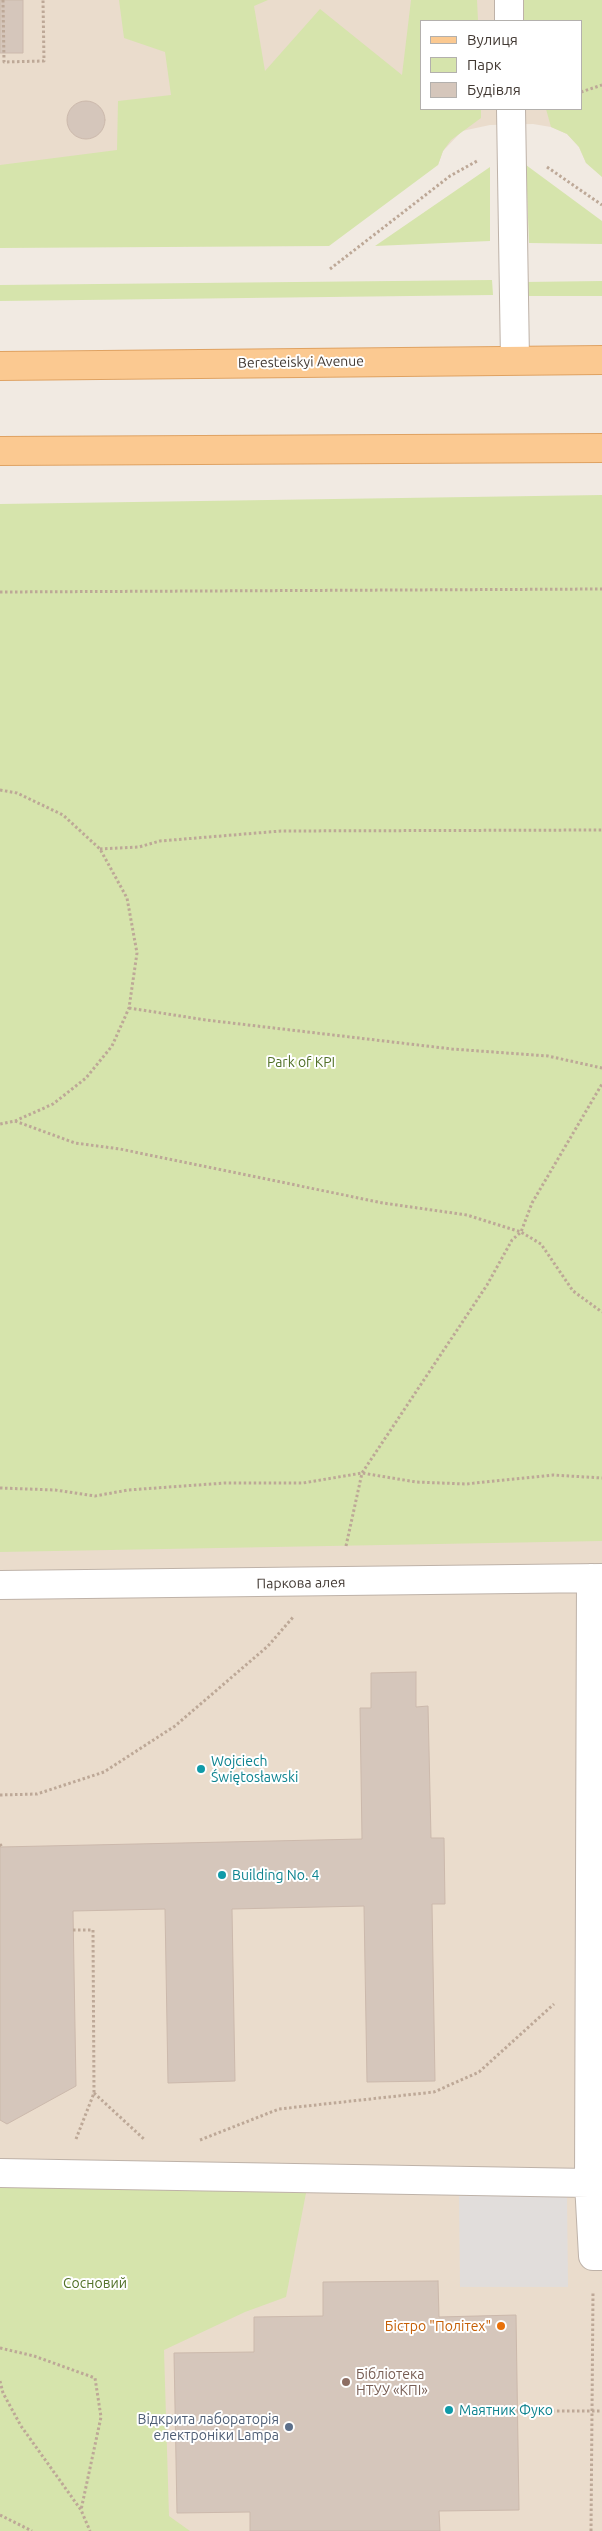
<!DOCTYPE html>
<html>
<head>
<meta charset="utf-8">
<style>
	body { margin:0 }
	#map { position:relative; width:602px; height:2531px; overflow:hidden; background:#f1eae2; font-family:Ubuntu,sans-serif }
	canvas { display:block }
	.legend { position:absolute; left:420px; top:20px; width:162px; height:90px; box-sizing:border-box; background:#fff; border:1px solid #b3b0ad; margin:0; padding:6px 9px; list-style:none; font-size:15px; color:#423933 }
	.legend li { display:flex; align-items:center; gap:10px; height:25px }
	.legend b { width:25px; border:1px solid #b3b0ad }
</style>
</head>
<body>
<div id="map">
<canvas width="602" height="2531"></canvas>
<ul class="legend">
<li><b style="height:6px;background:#fbc991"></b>Вулиця</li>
<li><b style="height:14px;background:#d6e4ac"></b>Парк</li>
<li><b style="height:14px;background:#d5c6bb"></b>Будівля</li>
</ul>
</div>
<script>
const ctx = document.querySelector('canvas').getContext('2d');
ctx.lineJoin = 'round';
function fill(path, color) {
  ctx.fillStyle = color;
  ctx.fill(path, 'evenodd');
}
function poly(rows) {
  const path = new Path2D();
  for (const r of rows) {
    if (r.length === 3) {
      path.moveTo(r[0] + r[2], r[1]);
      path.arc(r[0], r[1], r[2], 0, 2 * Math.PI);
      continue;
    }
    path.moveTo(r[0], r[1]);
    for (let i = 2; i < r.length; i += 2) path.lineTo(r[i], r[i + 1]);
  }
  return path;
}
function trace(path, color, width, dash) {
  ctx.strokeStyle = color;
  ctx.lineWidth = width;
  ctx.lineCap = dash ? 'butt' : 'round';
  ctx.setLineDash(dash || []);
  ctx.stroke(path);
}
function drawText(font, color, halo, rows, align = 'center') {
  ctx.font = font + ' Ubuntu,sans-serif';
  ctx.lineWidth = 4;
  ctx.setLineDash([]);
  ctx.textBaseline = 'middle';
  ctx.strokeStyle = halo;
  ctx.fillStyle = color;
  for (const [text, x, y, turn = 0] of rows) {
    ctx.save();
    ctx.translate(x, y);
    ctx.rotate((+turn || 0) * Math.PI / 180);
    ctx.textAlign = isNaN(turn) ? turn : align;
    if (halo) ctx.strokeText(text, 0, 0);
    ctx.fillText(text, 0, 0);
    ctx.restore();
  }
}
fill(poly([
	[0,0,602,0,586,163,579,147,567,134,551,127,533,124,490,125,462,131,443,151,438,165,0,169],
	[421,21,581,21,581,109,421,109],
	[602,577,602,2531,0,2531,0,583]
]), '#eadccc');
fill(poly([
	[119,0,268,0,254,6,265,71,320,9,402,75,411,0,477,0,478,21,421,21,421,109,481,109,481,118,451,140,443,151,438,165,329,246,0,248,0,165,117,150,118,101,171,95,165,52,124,38],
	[521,0,602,0,602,177,586,163,579,147,567,134,551,127,546,109,581,109,581,21,522,21],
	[526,165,602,221,602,244,529,243],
	[490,167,490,241,375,246],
	[492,280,493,295,0,301,0,285],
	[602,281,602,296,524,296,524,282],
	[602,495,602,1541,0,1552,0,504],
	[0,2185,306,2193,286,2297,245,2312,164,2350,169,2516,190,2531,0,2531]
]), '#d6e4ac');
fill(poly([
	[459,2196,567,2196,568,2287,460,2287]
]), '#e1dddb');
const building = poly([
	[0,0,23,0,23,53,0,53,0,0],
	[86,120,19],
	[416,1672,416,1707,428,1706,431,1838,444,1838,445,1904,432,1904,435,2081,367,2082,364,1906,232,1909,235,2081,168,2083,165,1909,73,1911,76,2086,7,2124,0,2120,0,1847,362,1839,360,1708,371,1708,371,1673,416,1672],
	[438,2281,439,2317,516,2315,519,2510,439,2511,440,2531,250,2531,250,2512,177,2513,174,2353,254,2352,254,2317,323,2316,323,2282,438,2281]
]);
fill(building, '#d5c6bb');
trace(building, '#ccb9ac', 1);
const minor = poly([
	[509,0,509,21],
	[511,109,515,360],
	[591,1578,589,2183,593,2256,602,2256],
	[0,1585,602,1578],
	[0,2173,589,2183]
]);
const major = poly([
	[0,366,602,360],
	[0,451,602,448]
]);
trace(minor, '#beb2a8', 30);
trace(major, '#dfa262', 30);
trace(poly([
	[3,0,4,62,44,61,43,0],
	[581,92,602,85],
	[547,167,602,205],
	[330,269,450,176,477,161],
	[0,592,602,589],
	[0,790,17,793,63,815,100,849,127,898,137,953,129,1008,112,1046,86,1078,53,1104,15,1121,0,1124],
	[100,849,139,847,160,841,281,831,602,830],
	[129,1008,206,1020,452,1049,548,1056,602,1068],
	[15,1121,75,1143,120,1149,383,1203,467,1215,521,1232,541,1244,573,1291,602,1312],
	[0,1488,55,1490,95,1496,128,1490,225,1483,303,1483,362,1473,416,1482,466,1484,553,1475,602,1478],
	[346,1546,362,1473,487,1285,512,1240,521,1232,532,1203,602,1084],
	[0,1795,37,1794,104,1772,175,1726,268,1646,294,1616],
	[0,1844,2,1847],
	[73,1930,93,1930,94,2093,76,2139],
	[94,2093,145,2140],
	[200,2140,279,2109,434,2092,479,2072,554,2004],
	[0,2348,34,2356,95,2378,101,2417,81,2510],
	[0,2381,3,2393,21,2426,81,2510,90,2531],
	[517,2411,602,2411],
	[0,2515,32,2531],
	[591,2531,593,2292]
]), '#bda897', 3, [2.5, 2.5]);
trace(minor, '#fff', 28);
trace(major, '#fbc991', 28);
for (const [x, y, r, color] of [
	[201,1769,5,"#0f9aa8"],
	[222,1875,5,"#0f9aa8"],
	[501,2326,5,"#e8710a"],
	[346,2382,5,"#8d6e63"],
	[449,2410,5,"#0f9aa8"],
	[289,2427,5,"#5c6f8a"]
]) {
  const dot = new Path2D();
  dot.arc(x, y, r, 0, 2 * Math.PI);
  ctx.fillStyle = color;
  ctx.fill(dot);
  trace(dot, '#fff', 2);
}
drawText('14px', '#423933', '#fff', [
	["Beresteiskyi Avenue",301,362,-1],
	["Паркова алея",301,1583,-1]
]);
drawText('14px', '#527129', '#fff', [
	["Park of KPI",301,1062],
	["Сосновий",95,2283]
]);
drawText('14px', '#0d838f', '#fff', [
	["Wojciech",211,1761],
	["Świętosławski",211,1777],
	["Building No. 4",232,1875],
	["Маятник Фуко",459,2410]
], 'left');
drawText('14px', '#c56008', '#fff', [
	["Бістро \"Політех\"",491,2326]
], 'right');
drawText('14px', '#785e54', '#fff', [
	["Бібліотека",356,2374],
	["НТУУ «КПІ»",356,2390]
], 'left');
drawText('14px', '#4e5e75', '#fff', [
	["Відкрита лабораторія",279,2419],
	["електроніки Lampa",279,2435]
], 'right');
</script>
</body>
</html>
